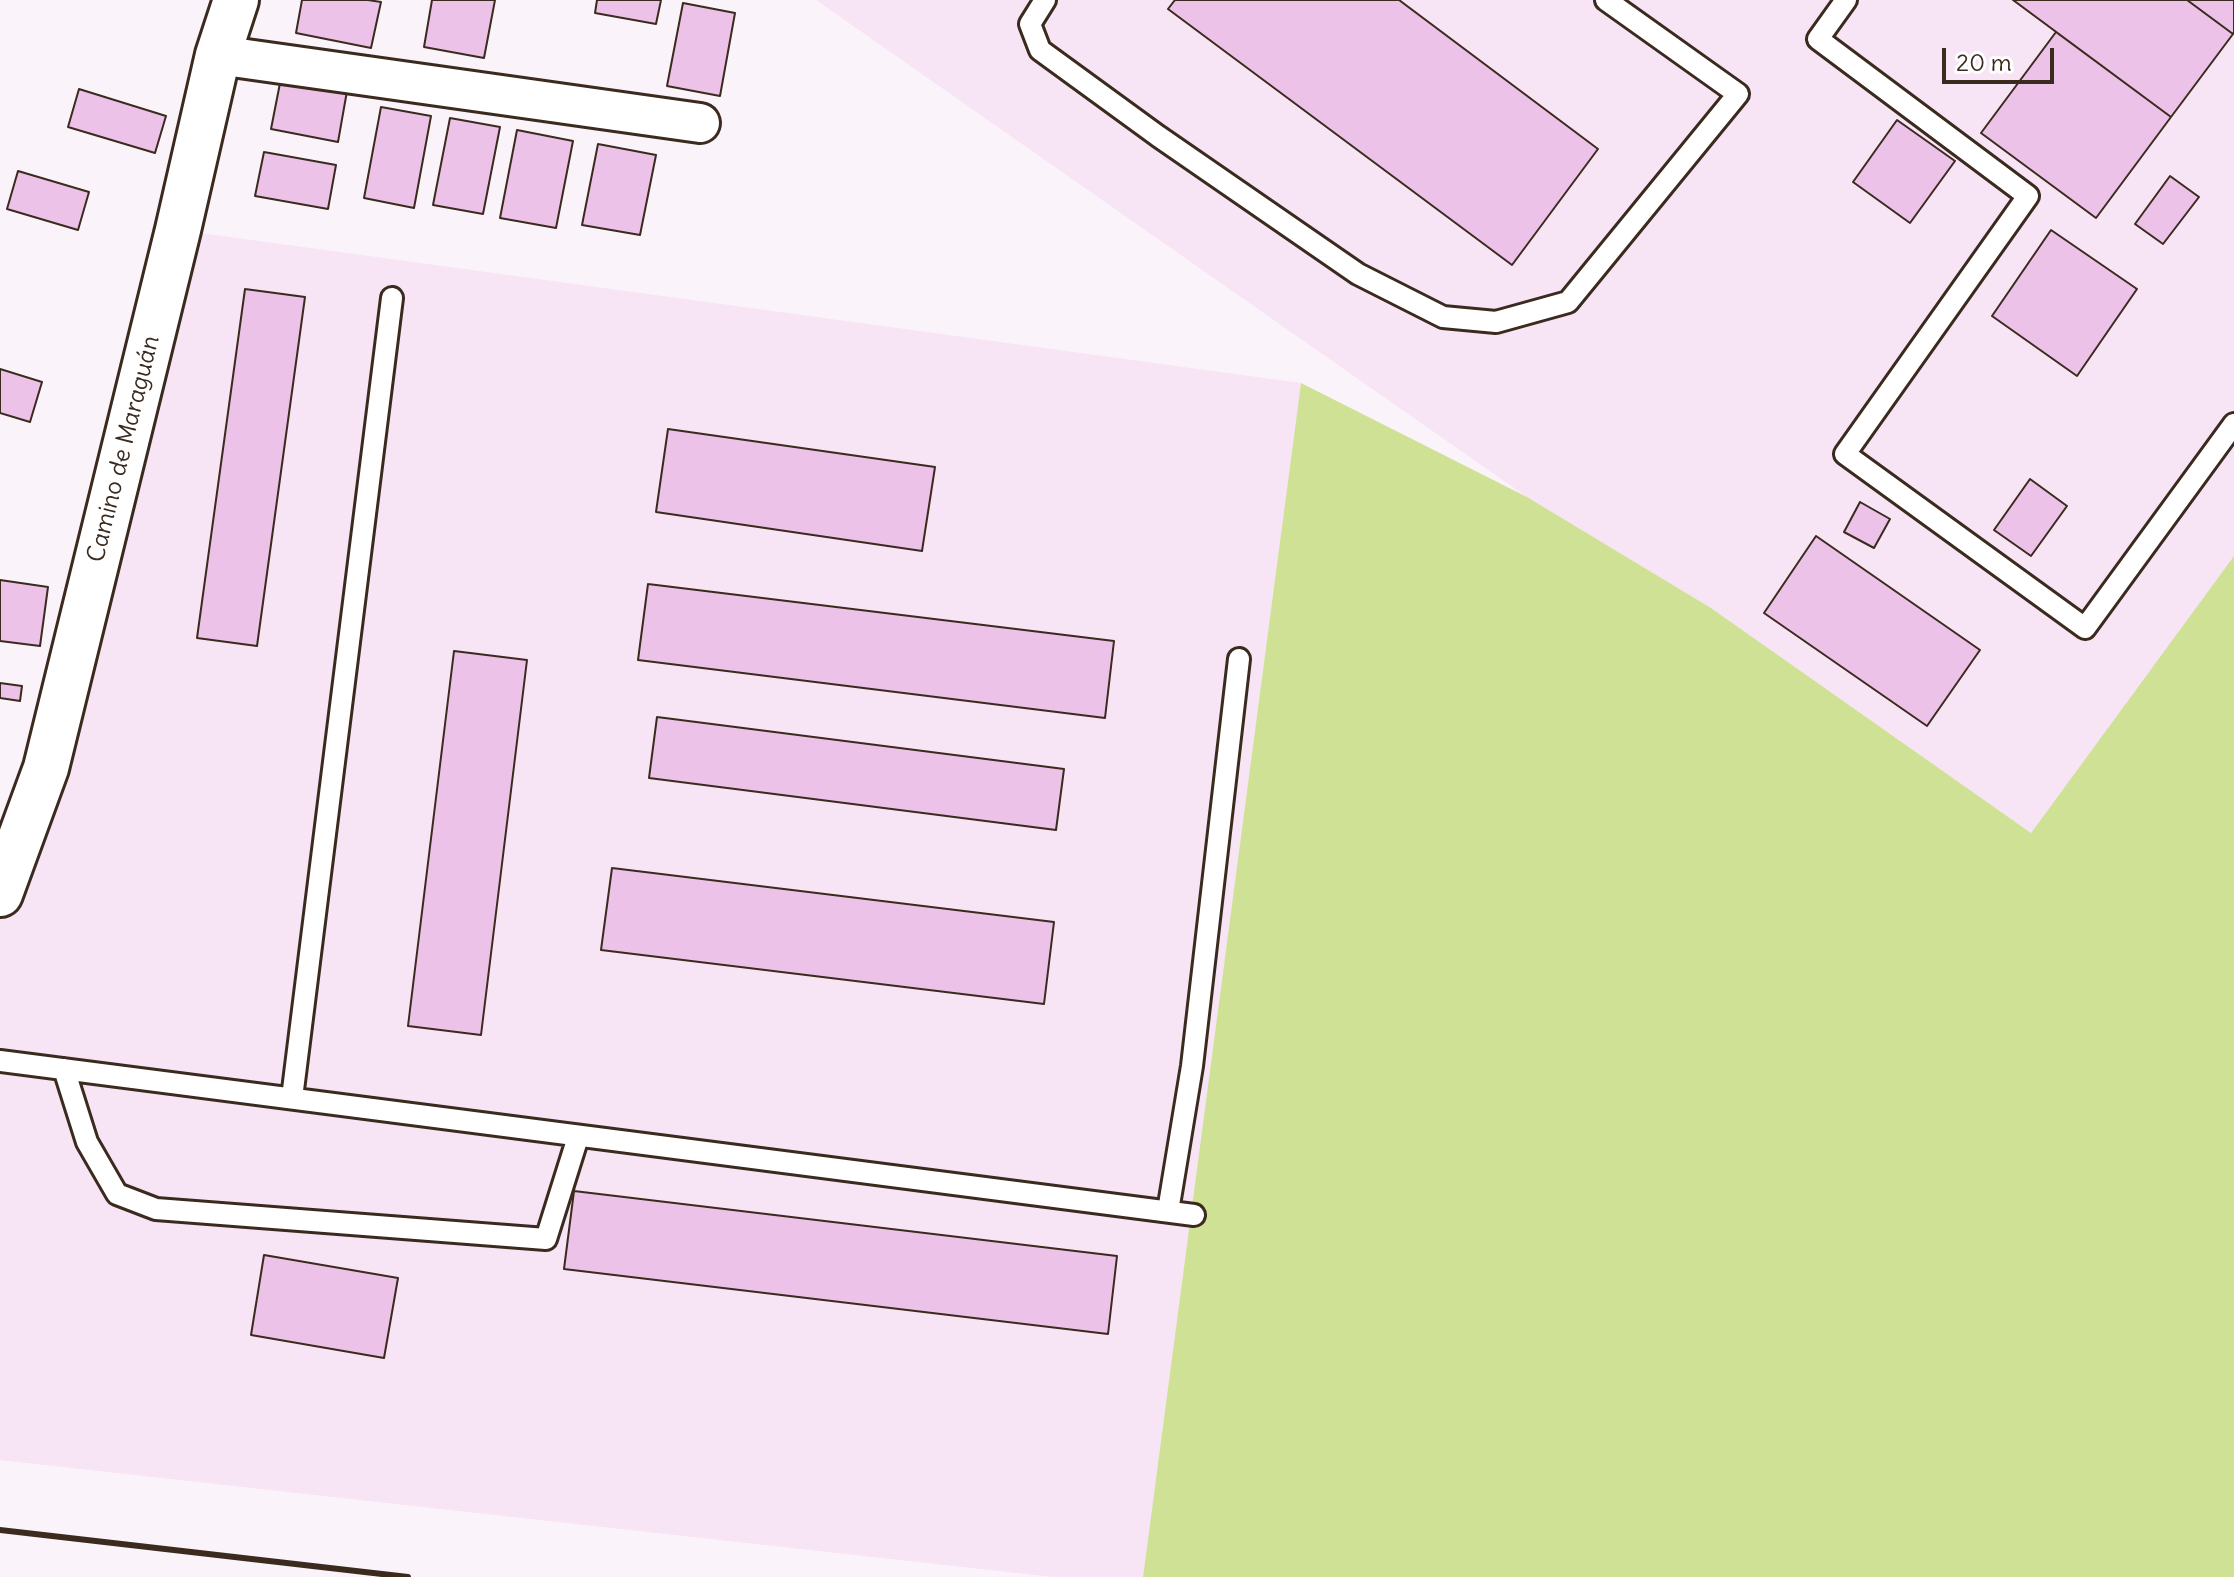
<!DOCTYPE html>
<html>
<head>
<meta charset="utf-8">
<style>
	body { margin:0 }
	#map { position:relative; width:2234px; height:1577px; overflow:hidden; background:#fbf3fa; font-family:Delius,sans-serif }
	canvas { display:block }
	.scale { position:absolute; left:1942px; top:48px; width:112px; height:36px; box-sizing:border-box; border:4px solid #3b2a1e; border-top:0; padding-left:10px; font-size:24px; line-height:28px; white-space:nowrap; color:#3b2a1e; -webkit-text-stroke:6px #fff; paint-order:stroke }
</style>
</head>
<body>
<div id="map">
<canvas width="2234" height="1577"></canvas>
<div class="scale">20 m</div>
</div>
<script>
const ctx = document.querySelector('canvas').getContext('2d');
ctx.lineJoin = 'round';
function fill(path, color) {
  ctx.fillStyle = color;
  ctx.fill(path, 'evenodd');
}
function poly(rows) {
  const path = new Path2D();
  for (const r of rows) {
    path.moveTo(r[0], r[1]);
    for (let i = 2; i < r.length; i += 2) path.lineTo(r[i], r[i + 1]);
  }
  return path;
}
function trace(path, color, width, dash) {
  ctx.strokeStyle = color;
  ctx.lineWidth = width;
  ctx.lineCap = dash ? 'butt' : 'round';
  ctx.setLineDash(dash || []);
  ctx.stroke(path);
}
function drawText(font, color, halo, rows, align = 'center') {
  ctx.font = font + ' Delius,sans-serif';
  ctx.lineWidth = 6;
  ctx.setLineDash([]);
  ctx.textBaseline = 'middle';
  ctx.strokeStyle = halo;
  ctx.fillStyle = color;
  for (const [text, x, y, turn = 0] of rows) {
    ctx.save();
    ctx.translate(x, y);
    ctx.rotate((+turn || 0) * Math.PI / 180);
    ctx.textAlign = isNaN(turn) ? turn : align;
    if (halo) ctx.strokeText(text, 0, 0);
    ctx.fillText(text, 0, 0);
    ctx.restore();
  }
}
fill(poly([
	[816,0,2234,0,2234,556,2031,833,1711,608,1527,497],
	[178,230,1301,383,1143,1577,1053,1577,0,1460,0,894]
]), '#f7e4f5');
fill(poly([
	[1301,383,1527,497,1711,608,2031,833,2234,556,2234,1577,1143,1577]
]), '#cfe195');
const building = poly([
	[302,0,368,0,381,2,371,48,296,33,302,0],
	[432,0,495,0,484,58,424,47,432,0],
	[597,0,661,0,656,24,595,13,597,0],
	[1175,0,1399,0,1598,149,1512,265,1168,9,1175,0],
	[2013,0,2187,0,2233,34,2171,117,2013,0],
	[2187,0,2234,0,2234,32,2233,34,2187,0],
	[683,3,735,13,720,96,667,86,683,3],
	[2056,32,2171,117,2096,218,1981,133,2056,32],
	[281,78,347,91,338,142,271,129,281,78],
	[79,89,166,116,155,153,68,127,79,89],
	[381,107,431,116,414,208,364,198,381,107],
	[450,118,500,127,483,214,433,205,450,118],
	[1897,120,1955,161,1910,223,1853,182,1897,120],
	[517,130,573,141,556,228,500,218,517,130],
	[598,144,656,155,640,235,582,225,598,144],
	[264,152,336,165,328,209,255,196,264,152],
	[18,171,89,192,78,230,7,209,18,171],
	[2170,176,2199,197,2163,244,2135,224,2170,176],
	[2051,230,2137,289,2077,376,1992,316,2051,230],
	[245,289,305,297,257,646,197,638,245,289],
	[0,369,42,382,30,422,0,413,0,369],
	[668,429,935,467,922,551,656,512,668,429],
	[2030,479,2067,506,2031,556,1994,530,2030,479],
	[1860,502,1890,519,1874,548,1844,532,1860,502],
	[1816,536,1980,650,1927,726,1764,613,1816,536],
	[0,580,48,587,40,646,0,641,0,580],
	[648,584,1114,641,1105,718,638,660,648,584],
	[454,651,527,660,481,1035,408,1026,454,651],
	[0,683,22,686,20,701,0,698,0,683],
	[657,717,1064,769,1056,830,649,778,657,717],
	[612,868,1054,922,1044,1004,601,950,612,868],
	[574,1191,1117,1256,1108,1334,564,1269,574,1191],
	[264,1255,398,1278,384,1358,251,1335,264,1255]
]);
fill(building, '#edc2e8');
trace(building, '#3b2a1e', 2);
const service = poly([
	[1045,0,1030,24,1040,50,1158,136,1358,274,1443,317,1496,322,1568,302,1738,94,1606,0],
	[1846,0,1818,39,2028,196,1845,454,2085,628,2234,424],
	[0,1061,1194,1215],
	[64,1069,87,1142,117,1194,156,1209,546,1239,578,1137],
	[292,1098,392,298],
	[1168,1211,1192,1066,1239,659]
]);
const minor = poly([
	[218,55,700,123]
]);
const tertiary = poly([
	[0,894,46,768,178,230,218,55,236,0]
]);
trace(service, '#3b2a1e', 26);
trace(minor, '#3b2a1e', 44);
trace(tertiary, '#3b2a1e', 50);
trace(service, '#fff', 20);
trace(minor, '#fff', 38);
trace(tertiary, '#fff', 44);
trace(poly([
	[0,1530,408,1577]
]), '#3b2a1e', 6);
drawText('24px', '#3b2a1e', '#fff', [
	["Camino de Maraguán",124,449,-76]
]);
</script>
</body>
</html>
